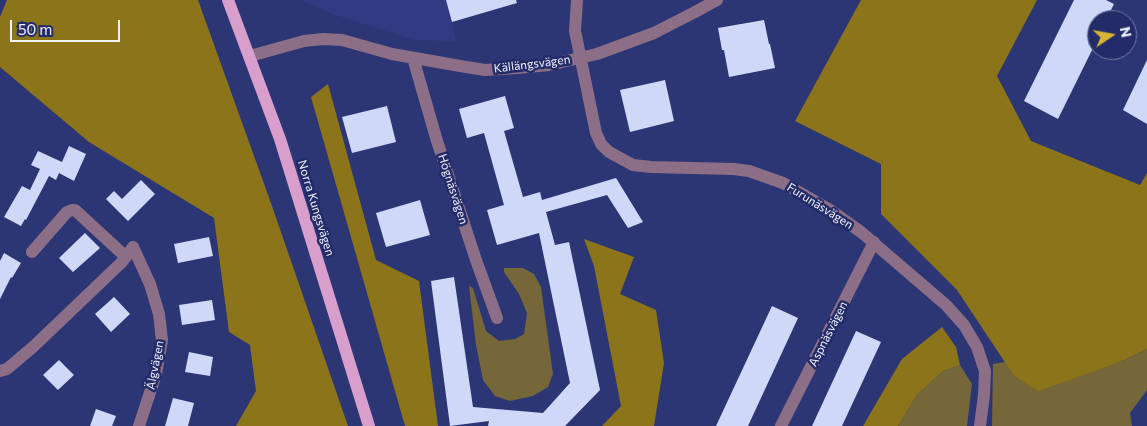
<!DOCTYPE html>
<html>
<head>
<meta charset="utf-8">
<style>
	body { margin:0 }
	#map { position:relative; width:1147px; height:426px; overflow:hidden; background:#2c3675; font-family:Commissioner,sans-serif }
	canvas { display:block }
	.north { position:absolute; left:1087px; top:10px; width:50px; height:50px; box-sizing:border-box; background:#232b69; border:1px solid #757aa3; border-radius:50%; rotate:78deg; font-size:14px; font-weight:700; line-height:20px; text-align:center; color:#eff1f9 }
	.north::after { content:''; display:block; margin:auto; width:18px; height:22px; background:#d7b434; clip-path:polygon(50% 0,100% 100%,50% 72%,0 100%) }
	.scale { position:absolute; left:10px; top:20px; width:110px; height:22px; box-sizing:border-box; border:2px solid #eff1f9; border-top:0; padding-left:6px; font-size:15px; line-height:18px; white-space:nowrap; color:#eff1f9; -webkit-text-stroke:4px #232b69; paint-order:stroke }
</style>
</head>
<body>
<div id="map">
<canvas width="1147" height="426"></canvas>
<div class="north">N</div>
<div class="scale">50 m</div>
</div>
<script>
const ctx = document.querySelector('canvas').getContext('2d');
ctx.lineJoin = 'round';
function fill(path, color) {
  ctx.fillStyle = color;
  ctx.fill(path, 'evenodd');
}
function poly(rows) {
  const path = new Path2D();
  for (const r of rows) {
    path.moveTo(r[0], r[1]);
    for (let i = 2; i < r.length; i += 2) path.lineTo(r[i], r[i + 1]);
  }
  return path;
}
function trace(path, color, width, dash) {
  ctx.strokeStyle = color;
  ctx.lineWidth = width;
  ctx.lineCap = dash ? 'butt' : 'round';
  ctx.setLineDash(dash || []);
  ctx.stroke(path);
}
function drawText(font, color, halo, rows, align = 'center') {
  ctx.font = font + ' Commissioner,sans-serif';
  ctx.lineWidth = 5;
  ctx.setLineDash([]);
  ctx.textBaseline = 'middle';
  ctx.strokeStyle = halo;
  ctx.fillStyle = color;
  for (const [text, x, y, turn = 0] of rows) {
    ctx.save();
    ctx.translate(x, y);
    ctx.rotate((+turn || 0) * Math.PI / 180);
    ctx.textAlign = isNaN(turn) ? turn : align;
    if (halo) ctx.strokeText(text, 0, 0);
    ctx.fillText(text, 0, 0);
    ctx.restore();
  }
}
fill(poly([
	[300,0,502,0,504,7,452,22,456,41,413,40,333,14]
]), '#313b82');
fill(poly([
	[504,268,523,268,534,274,541,287,553,374,548,387,533,396,510,401,495,396,483,380,476,345,469,286,473,288,486,331,499,341,515,339,524,334,527,313,519,294,504,272],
	[1147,349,1147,390,1130,413,1132,426,992,426,993,364,1005,362,1014,376,1038,390,1118,363],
	[960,365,972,384,967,426,898,426,917,395,943,371]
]), '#756739');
fill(poly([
	[7,0,198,0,272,206,348,426,236,426,256,391,250,345,229,332,214,218,89,142,0,67,0,17],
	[861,0,1037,0,997,76,1031,141,1140,185,1147,173,1147,349,1118,363,1038,391,1014,376,957,290,881,214,881,164,795,121],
	[328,84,376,260,419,281,438,426,405,426,311,97],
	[584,239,634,257,620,294,656,310,664,363,654,426,602,426,621,406,594,266],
	[942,327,956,347,960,365,943,371,917,395,898,426,863,426,902,359]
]), '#8b741a');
fill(poly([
	[446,0,516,0,517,3,452,22],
	[1074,0,1106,0,1114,4,1106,20,1097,20,1097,40,1058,119,1024,101],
	[764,20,769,44,770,44,775,68,729,77,724,50,722,50,718,28],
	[1147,60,1147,124,1123,110],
	[665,80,674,121,630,132,620,90],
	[505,96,514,128,504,131,523,197,540,192,542,200,616,178,643,222,628,228,607,195,546,212,555,245,569,242,600,390,565,426,488,426,489,421,450,426,431,281,454,277,473,407,543,413,570,383,539,233,497,245,487,210,504,205,484,133,467,138,459,109],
	[387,106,396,142,352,153,342,117],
	[69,146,86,154,74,181,59,173,56,180,49,176,26,220,25,219,21,226,4,217,22,186,30,190,40,169,31,165,38,151,62,162],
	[141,180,155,194,128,221,106,199,114,191,122,199],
	[420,200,430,235,386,247,376,213],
	[85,233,100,248,73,272,59,258],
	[209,237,213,256,178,263,174,244],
	[4,253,21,263,12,278,11,277,0,299,0,261],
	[114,297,130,314,111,332,95,314],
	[212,300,215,320,182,325,179,305],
	[772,306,798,318,748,426,716,426],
	[856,331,881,342,842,426,812,426],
	[189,352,213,357,210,376,185,372],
	[59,360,74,375,58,390,43,375],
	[173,398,194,403,188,426,165,426],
	[96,409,116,416,112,426,90,426]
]), '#d0d8f7');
trace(poly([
	[577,0,575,31,596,133,601,144,609,152,633,165,651,167,734,169,749,171,783,183,830,210,861,232,946,305,964,325,977,347,985,371,984,395,980,426],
	[250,56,304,41,323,39,342,40,392,54,460,66,485,70,517,68,549,65,597,54,654,33,695,12,717,0],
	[413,58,437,141,476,260,497,318],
	[32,252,67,212,72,210,75,210,126,257],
	[0,371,7,369,33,347,122,262,133,247,150,284,159,314,162,340,156,374,139,426],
	[781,426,874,242]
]), '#8c6f86', 12);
trace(poly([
	[228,0,280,139,369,426]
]), '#d89fcd', 12);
drawText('12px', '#eff1f9', '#232b69', [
	["Källängsvägen",532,64,-7],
	["Högnäsvägen",453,189,72],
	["Furunäsvägen",820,206,32],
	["Norra Kungsvägen",316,208,73],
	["Aspnäsvägen",828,334,-63],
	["Älgvägen",155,365,-79]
]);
</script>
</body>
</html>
